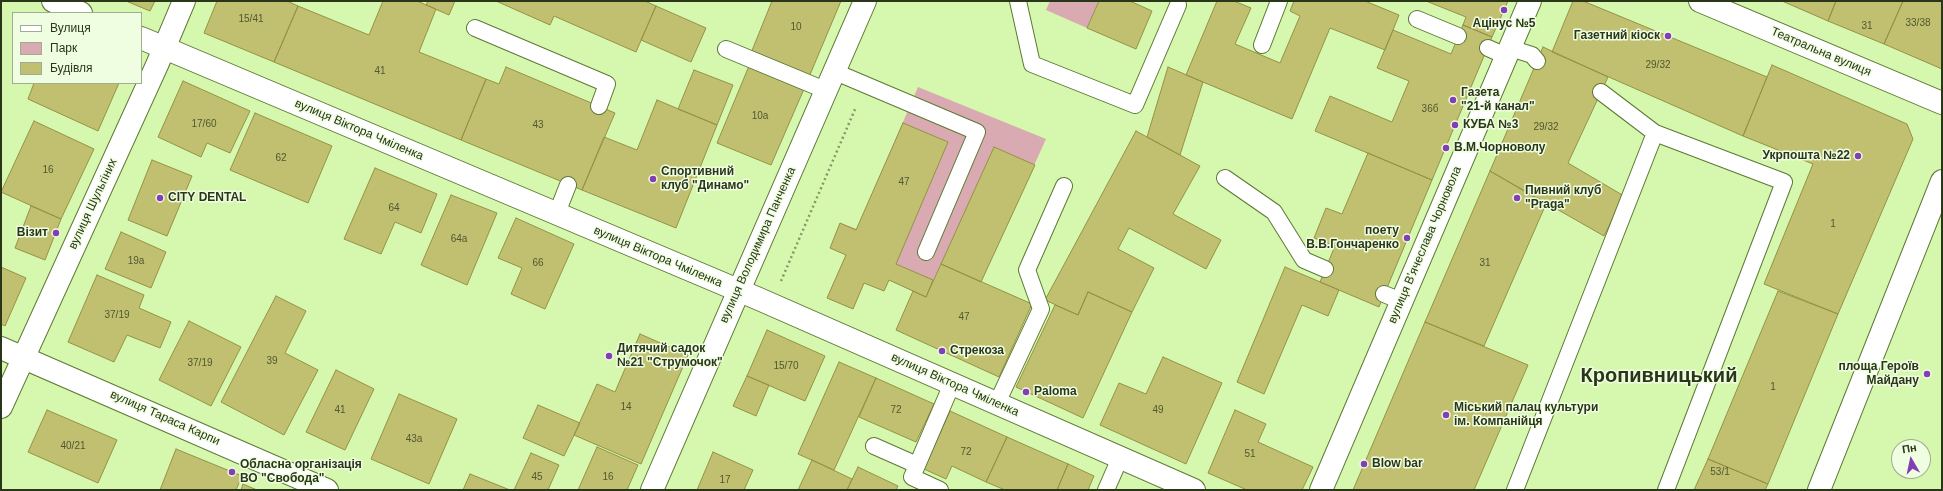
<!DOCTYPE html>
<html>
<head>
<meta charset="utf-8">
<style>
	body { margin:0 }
	#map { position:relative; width:1943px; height:491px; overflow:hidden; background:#d6f7ae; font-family:Helvetica,sans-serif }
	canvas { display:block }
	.frame { position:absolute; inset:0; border:2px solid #2a3619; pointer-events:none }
	.legend { position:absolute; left:12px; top:12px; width:130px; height:72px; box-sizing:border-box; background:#effde0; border:1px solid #a0ad90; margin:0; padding:5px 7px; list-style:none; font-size:12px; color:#2a3619 }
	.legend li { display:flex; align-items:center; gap:8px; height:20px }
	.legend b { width:20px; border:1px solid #a0ad90 }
	.north { position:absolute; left:1891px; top:439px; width:40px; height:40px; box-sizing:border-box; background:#effde0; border:1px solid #a0ad90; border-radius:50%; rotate:351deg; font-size:11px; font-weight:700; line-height:16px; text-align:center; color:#2a3619 }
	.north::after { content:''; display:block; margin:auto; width:14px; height:18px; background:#823fb3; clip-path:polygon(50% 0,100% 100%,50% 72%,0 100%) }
</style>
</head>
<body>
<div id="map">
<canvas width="1943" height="491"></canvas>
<div class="frame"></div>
<ul class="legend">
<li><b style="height:5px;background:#fff"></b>Вулиця</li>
<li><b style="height:11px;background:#d9aab2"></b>Парк</li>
<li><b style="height:11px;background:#c1c071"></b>Будівля</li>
</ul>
<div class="north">Пн</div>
</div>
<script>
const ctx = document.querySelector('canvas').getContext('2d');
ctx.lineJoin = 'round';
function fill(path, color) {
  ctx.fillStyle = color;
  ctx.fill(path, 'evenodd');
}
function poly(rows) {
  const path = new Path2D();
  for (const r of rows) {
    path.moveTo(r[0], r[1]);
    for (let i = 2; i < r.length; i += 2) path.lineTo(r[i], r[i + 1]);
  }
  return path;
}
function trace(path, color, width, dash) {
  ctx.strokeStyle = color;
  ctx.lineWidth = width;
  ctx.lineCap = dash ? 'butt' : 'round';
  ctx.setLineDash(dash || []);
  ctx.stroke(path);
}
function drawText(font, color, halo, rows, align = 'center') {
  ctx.font = font + ' Helvetica,sans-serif';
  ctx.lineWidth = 3;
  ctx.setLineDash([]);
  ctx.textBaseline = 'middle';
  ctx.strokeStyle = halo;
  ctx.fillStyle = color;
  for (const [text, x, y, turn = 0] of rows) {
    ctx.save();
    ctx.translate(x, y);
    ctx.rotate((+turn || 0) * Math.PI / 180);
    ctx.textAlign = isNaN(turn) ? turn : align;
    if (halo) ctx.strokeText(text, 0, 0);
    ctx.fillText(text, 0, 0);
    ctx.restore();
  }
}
fill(poly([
	[1050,1,1099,1,1087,28,1046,10],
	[918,87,1046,139,981,282,941,264,926,297,889,280,884,291,864,283,853,309,827,298,846,255,830,248,840,223,857,229]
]), '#d9aab2');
const building = poly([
	[126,1,155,1,150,11,126,1],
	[217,1,287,1,298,6,274,62,204,33,217,1],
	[383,1,417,1,436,9,419,52,486,79,461,140,274,62,298,6,369,35,383,1],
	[428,1,455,1,449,15,426,5,428,1],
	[496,1,645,1,656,6,636,52,554,16,550,25,496,1],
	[772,1,841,1,809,77,751,53,772,1],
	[1099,1,1130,1,1152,11,1136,49,1087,28,1099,1],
	[1217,1,1234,1,1251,8,1235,44,1280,63,1300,16,1290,11,1294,1,1365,1,1399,15,1385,50,1330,28,1292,119,1186,75,1217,1],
	[1426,1,1508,1,1492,37,1463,25,1466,17,1426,1],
	[1573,1,1583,1,1767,77,1743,136,1552,52,1573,1],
	[1782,1,1836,1,1828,21,1782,1],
	[1836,1,1903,1,1884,44,1828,21,1836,1],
	[1903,1,1942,1,1942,69,1884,44,1903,1],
	[656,6,706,28,691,62,641,40,656,6],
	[1463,25,1492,37,1432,180,1315,131,1330,96,1392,122,1409,81,1377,68,1393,30,1451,54,1463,25],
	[1543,47,1608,77,1568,163,1624,196,1604,236,1490,171,1543,47],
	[1772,65,1907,124,1913,139,1838,314,1764,284,1813,164,1743,136,1772,65],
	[749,66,804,89,771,165,717,143,749,66],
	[506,67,615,113,582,190,461,140,486,79,499,84,506,67],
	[1168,67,1203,82,1180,155,1147,137,1168,67],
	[694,70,733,85,717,125,678,109,694,70],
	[183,81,250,111,230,153,207,143,201,157,158,137,183,81],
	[34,83,119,83,98,131,28,99,34,83],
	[657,100,717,125,676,228,582,190,604,137,637,150,657,100],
	[255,113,332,146,308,203,230,170,255,113],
	[34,121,94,149,61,219,1,192,34,121],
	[903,123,948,142,896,264,933,280,926,297,889,280,884,291,864,283,853,309,827,298,846,255,830,248,840,223,856,230,903,123],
	[1136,131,1200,166,1173,214,1221,240,1206,269,1129,228,1118,249,1154,268,1132,312,1088,292,1078,315,1045,300,1136,131],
	[994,147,1035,165,981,282,941,264,994,147],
	[1368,153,1432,180,1379,307,1320,282,1335,246,1314,238,1326,208,1342,214,1368,153],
	[152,160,192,176,167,236,128,220,152,160],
	[375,168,437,194,421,233,395,222,381,254,344,239,375,168],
	[1490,171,1546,204,1484,346,1425,322,1490,171],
	[451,195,497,213,467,285,421,265,451,195],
	[31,206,61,219,45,260,15,248,31,206],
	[516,218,574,244,545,309,511,294,522,268,498,258,516,218],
	[121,232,166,252,151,288,105,269,121,232],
	[941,264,1032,304,999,377,896,330,913,291,926,297,941,264],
	[1,267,26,278,5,326,1,324,1,267],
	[1285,267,1339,290,1328,316,1302,305,1264,394,1237,382,1285,267],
	[97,275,144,295,139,308,171,322,160,348,127,335,114,362,68,342,97,275],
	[1778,291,1838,314,1768,484,1708,459,1778,291],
	[1088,292,1132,312,1083,418,1016,387,1055,305,1078,315,1088,292],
	[276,296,306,311,285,353,318,370,284,435,221,402,276,296],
	[189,321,241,347,211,406,159,380,189,321],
	[1425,322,1528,365,1474,490,1353,490,1425,322],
	[767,330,825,356,805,401,747,376,767,330],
	[640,334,688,355,641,464,574,435,597,384,615,392,640,334],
	[1163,357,1222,383,1186,464,1100,425,1119,383,1146,394,1163,357],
	[839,362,876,378,834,470,798,454,839,362],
	[336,370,374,389,345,450,306,432,336,370],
	[747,376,769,385,756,416,733,406,747,376],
	[876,378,934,404,916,442,859,417,876,378],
	[399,394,457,419,429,484,371,459,399,394],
	[538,405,580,423,564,456,523,438,538,405],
	[47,410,117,440,98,483,28,452,47,410],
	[1235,410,1266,424,1258,442,1313,467,1302,490,1247,490,1208,473,1235,410],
	[950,411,1007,437,986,482,952,466,946,479,924,469,950,411],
	[1007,437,1068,464,1057,490,1005,490,986,482,1007,437],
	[597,447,638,465,627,490,578,490,597,447],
	[176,449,242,476,236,490,160,490,176,449],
	[713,452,753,470,744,490,697,490,713,452],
	[531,453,559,465,548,490,514,490,531,453],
	[1708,459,1768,484,1765,490,1694,490,1708,459],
	[812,460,852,479,847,490,798,490,812,460],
	[1068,464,1094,476,1088,490,1057,490,1068,464],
	[858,467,898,486,896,490,847,490,858,467],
	[470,474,510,490,463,490,470,474],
	[243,484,257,490,241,490,243,484]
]);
fill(building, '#c1c071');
trace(building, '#949243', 1);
const lane = poly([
	[1018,1,1032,64,1135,105,1178,5],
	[1417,19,1458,36],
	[475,28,607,84,599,106],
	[1262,45,1279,1],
	[1488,48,1506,56],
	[1510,48,1532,55,1537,61],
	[726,49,825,90],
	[833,71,977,132,926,252],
	[1601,92,1655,133,1784,182,1666,490],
	[1225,178,1274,212,1304,260,1325,269],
	[557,213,568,185],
	[1384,294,1401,301],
	[997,403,1041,309,1027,270,1064,186],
	[874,446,917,465],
	[940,490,912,477,952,384],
	[1106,490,1120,458],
	[1515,490,1655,133]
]);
const street = poly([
	[53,1,81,13],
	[1700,1,1942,103],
	[141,38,759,299,1194,490],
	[1,348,327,490],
	[1819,490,1942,181]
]);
const secondary = poly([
	[1,407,157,65,184,1],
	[652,490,865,1],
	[1321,490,1530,1]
]);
trace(lane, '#5d7934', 18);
trace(street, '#5d7934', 24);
trace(secondary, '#5d7934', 24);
trace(poly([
	[781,281,856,107]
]), '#829965', 2.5, [2, 3]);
trace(lane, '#fff', 16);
trace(street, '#fff', 22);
trace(secondary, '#fff', 22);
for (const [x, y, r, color] of [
	[1504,10,4,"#823fb3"],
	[1668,36,4,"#823fb3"],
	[1453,100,4,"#823fb3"],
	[1455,125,4,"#823fb3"],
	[1446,148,4,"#823fb3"],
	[1858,156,4,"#823fb3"],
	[653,179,4,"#823fb3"],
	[160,198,4,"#823fb3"],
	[1517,198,4,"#823fb3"],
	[56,233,4,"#823fb3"],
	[1407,238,4,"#823fb3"],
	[942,351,4,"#823fb3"],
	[609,356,4,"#823fb3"],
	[1927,374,4,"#823fb3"],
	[1026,392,4,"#823fb3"],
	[1446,415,4,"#823fb3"],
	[1364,464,4,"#823fb3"],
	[232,472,4,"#823fb3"]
]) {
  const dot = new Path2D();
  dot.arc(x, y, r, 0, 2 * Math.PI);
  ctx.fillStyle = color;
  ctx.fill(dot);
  trace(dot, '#effde0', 1.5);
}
drawText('10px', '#50582f', null, [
	["15/41",251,19],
	["33/38",1918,23],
	["31",1867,26],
	["10",796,27],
	["29/32",1658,65],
	["41",380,71],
	["36б",1430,109],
	["10а",760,116],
	["17/60",204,124],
	["43",538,125],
	["29/32",1546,127],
	["62",281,158],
	["16",48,170],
	["47",904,182],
	["64",394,208],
	["1",1833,224],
	["64а",459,239],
	["19а",136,261],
	["66",538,263],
	["31",1485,263],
	["37/19",117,315],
	["47",964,317],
	["39",272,361],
	["37/19",200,363],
	["15/70",786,366],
	["1",1773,387],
	["14",626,407],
	["41",340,410],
	["72",896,410],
	["49",1158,410],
	["43а",414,439],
	["40/21",73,446],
	["72",966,452],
	["51",1250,454],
	["53/1",1720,472],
	["45",537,477],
	["16",608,477],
	["17",725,480]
]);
drawText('bold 12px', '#2a3619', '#effde0', [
	["Ацінус №5",1504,24,"center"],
	["Газетний кіоск",1660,36,"right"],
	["Газета",1461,93],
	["\"21-й канал\"",1461,107],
	["КУБА №3",1463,125],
	["В.М.Чорноволу",1454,148],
	["Укрпошта №22",1850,156,"right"],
	["Спортивний",661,172],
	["клуб \"Динамо\"",661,186],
	["Пивний клуб",1525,191],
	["\"Praga\"",1525,205],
	["CITY DENTAL",168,198],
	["поету",1399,231,"right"],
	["В.В.Гончаренко",1399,245,"right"],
	["Візит",48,233,"right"],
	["Дитячий садок",617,349],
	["№21 \"Струмочок\"",617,363],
	["Стрекоза",950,351],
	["площа Героїв",1919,367,"right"],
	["Майдану",1919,381,"right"],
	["Paloma",1034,392],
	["Міський палац культури",1454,408],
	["ім. Компанійця",1454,422],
	["Blow bar",1372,464],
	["Обласна організація",240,465],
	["ВО \"Свобода\"",240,479]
], 'left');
drawText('12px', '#2a3619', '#effde0', [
	["Театральна вулиця",1821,52,23],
	["вулиця Віктора Чміленка",359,130,23],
	["вулиця Шульгіних",93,204,-65],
	["вулиця Володимира Панченка",758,245,-66],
	["вулиця Вʼячеслава Чорновола",1425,245,-67],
	["вулиця Віктора Чміленка",658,257,23],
	["вулиця Віктора Чміленка",955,385,24],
	["вулиця Тараса Карпи",165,418,24]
]);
drawText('bold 20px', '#2a3619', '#effde0', [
	["Кропивницький",1659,376]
]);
</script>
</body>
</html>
